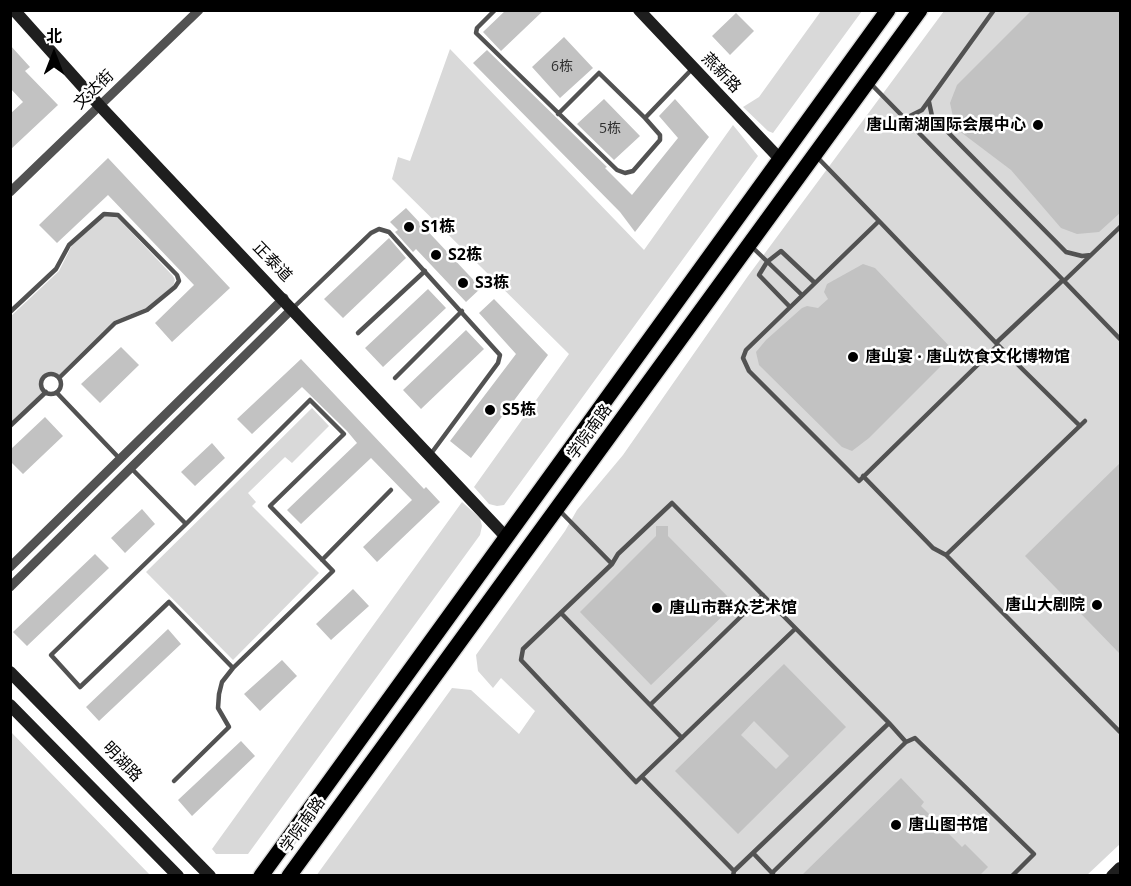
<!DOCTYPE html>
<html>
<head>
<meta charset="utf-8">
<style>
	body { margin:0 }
	#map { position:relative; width:1131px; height:886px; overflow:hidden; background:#fff; font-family:"Open Sans","Noto Sans SC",sans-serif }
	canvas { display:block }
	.frame { position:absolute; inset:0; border:12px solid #000; pointer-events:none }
	.north { position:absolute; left:24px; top:24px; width:60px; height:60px; -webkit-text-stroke:4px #fff; paint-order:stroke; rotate:0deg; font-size:16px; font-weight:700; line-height:24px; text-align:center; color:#000 }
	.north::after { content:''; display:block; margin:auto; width:21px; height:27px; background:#000; clip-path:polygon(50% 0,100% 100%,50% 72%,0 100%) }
</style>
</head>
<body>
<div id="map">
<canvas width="1131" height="886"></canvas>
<div class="frame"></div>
<div class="north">北</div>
</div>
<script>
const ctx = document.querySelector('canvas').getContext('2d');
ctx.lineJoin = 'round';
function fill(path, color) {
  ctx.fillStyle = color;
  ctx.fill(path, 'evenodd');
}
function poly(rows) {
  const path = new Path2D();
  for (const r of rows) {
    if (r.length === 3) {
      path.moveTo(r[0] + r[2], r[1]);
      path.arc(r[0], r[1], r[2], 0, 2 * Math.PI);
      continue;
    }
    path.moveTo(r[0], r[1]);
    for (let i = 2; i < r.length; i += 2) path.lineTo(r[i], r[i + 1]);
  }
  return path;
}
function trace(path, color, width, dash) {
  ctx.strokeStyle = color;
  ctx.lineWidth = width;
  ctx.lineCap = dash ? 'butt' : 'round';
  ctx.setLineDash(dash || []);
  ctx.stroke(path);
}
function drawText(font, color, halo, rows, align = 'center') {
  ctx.font = font + ' "Open Sans","Noto Sans SC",sans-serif';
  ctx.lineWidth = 5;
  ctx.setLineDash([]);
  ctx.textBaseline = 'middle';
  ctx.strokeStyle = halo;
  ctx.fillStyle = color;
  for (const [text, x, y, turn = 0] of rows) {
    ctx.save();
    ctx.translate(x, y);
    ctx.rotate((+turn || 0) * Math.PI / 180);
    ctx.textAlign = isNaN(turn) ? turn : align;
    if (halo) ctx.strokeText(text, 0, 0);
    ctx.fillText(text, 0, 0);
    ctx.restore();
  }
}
fill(poly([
	[821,11,862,11,773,133,768,131,743,107,759,97],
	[944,11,1120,11,1120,844,1086,876,316,876,452,688,471,690,519,734,535,711,501,678,493,688,478,671,476,655,565,531,577,510,623,455,748,276],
	[450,49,644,250,733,125,758,156,504,505,497,506,489,504,474,487,569,354,392,179,398,157,410,161],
	[112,215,117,217,173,276,175,280,173,286,146,308,114,321,59,375,50,372,43,376,39,384,43,392,11,423,11,316,59,271,72,245,105,216],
	[312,408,329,426,292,463,285,457,248,493,256,502,252,506,319,573,233,660,146,572],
	[462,502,480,518,482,526,480,535,248,854,216,854,212,849],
	[11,732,150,875,11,875]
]), '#d9d9d9');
fill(poly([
	[506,10,544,10,501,51,483,32],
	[1032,10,1120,10,1120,213,1099,232,1077,234,1061,228,1011,170,958,130,954,121,950,103,957,85],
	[736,13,754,31,730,55,712,36],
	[564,37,593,68,560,98,532,67],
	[10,45,30,67,25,71,58,105,10,150,10,114,23,102,10,88],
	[487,50,607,167,605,168,632,195,678,138,659,116,675,99,709,137,635,232,620,212,473,63],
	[604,99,640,136,614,160,577,124],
	[108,158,230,288,172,342,155,323,194,285,108,195,57,243,39,225],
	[406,208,481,288,466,302,416,249,413,252,395,232,398,230,390,222],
	[389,238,406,258,343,318,324,299],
	[863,264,875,268,952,349,947,360,869,438,852,451,842,447,759,365,756,352,766,340,802,308,807,306,818,308,828,299,824,292,827,284],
	[428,289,446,308,383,367,365,348],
	[494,299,548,355,471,458,450,441,516,354,479,313],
	[466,330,484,349,421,409,403,390],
	[121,347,139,365,100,403,81,384],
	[301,359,424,489,426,487,440,502,377,562,363,547,412,500,371,458,301,524,287,510,357,443,347,431,302,387,252,434,237,419],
	[45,417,63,436,23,474,10,461,10,450],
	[212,443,225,458,195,486,181,472],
	[1120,463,1120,654,1025,556],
	[142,509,155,524,125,553,111,538],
	[656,526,668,526,668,536,735,604,651,685,580,612,656,536],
	[95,554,109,568,27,646,13,632],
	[353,589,369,606,331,640,316,624],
	[168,629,181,644,99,721,86,707],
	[282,660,297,676,260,711,244,694],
	[784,664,846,727,738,834,675,771],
	[754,721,789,756,776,769,741,735],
	[241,741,255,756,192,816,178,800],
	[901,778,924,802,921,806,962,847,965,844,988,867,979,876,801,876]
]), '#c2c2c2');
const primary = poly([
	[261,876,888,10],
	[289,876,920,10]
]);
trace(primary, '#dbdbdb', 18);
trace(poly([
	[495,10,477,28,476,33,617,170,625,173,633,171,660,140,660,135,645,118,693,68],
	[871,84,1064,281,1091,255],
	[929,102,932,116,1066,252,1082,256,1091,255,1120,227],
	[558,114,599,73,645,118],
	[906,118,922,110,994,10],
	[817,157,879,221,998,345,859,481,749,371,743,358,746,350,879,221],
	[751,246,802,295],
	[1064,281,1120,339],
	[790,307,759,275,767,262,781,251,815,283],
	[293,308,371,233,379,229,389,232,500,355,498,363,430,455],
	[10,312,56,269,69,245,104,214,118,215,177,275,179,281,175,287,147,310,115,323,59,378],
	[358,333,425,271],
	[996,343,1063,280],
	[998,345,1080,426],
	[51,384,10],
	[395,378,462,311],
	[57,393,120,459],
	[1085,421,946,555,1120,732],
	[10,426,46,392],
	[131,468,186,524,310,400,344,434,270,506,333,571,233,668,222,682,219,694,218,708,229,727,174,781],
	[863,476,933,548,946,555],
	[558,509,612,564,523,649,521,660,636,782,795,629],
	[186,524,51,655,80,687,169,602,233,668],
	[322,560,391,490],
	[612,564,618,554,672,503,889,723],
	[561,613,682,738],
	[650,705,763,595],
	[642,777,734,871],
	[754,854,773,874],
	[772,873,906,742,915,738,1034,854,1012,876],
	[733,876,734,871,889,723,906,742]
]), '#525252', 4.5);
trace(poly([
	[10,192,199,10],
	[10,567,284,298],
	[10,587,293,308]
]), '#525252', 9);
trace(poly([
	[14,10,100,106,506,537],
	[639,10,779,158],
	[10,672,210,876],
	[10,705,178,876],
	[1112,876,1120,868]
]), '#1f1f1f', 12);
trace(primary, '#000', 15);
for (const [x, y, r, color] of [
	[1038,125,6,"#000"],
	[409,227,6,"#000"],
	[436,255,6,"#000"],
	[463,283,6,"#000"],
	[853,357,6,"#000"],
	[490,410,6,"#000"],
	[1097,605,6,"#000"],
	[657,608,6,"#000"],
	[896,825,6,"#000"]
]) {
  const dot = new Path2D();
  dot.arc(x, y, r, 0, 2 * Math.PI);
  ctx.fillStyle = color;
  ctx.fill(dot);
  trace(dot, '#fff', 2);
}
drawText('14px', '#303030', null, [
	["6栋",562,67],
	["5栋",610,129]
]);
drawText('16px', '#000', '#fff', [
	["燕新路",721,73,46],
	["文达街",94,90,-44],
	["正泰道",272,262,46],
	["学院南路",590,432,-54],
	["明湖路",122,762,46],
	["学院南路",303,825,-54]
]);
drawText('bold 16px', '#000', '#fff', [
	["唐山南湖国际会展中心",1026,125,"right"],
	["S1栋",421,227],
	["S2栋",448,255],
	["S3栋",475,283],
	["唐山宴 · 唐山饮食文化博物馆",865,357],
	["S5栋",502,410],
	["唐山大剧院",1085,605,"right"],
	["唐山市群众艺术馆",669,608],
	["唐山图书馆",908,825]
], 'left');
</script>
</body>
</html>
